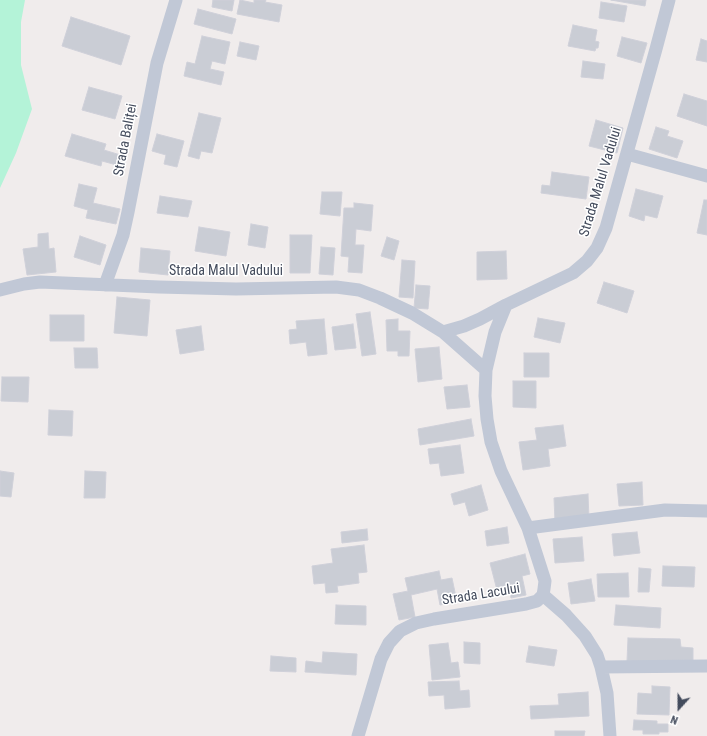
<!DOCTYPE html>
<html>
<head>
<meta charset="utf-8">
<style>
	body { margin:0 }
	#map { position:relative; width:707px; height:736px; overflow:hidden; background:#f0ecec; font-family:"Roboto Condensed",sans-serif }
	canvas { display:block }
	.north { position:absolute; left:659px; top:688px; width:40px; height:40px; -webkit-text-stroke:3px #fff; paint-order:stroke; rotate:201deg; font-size:11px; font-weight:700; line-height:16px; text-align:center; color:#434b5c }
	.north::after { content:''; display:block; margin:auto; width:14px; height:18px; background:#434b5c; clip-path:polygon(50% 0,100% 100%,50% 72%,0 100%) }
</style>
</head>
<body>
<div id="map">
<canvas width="707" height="736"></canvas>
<div class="north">N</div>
</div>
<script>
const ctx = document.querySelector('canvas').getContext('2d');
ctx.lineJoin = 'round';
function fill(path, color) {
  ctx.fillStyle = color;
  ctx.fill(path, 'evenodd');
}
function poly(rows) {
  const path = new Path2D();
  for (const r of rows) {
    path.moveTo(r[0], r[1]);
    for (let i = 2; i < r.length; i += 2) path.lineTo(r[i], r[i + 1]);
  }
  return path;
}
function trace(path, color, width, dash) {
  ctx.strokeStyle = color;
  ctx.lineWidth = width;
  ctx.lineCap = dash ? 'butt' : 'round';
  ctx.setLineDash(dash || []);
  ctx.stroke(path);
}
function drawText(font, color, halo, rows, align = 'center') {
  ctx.font = font + ' "Roboto Condensed",sans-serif';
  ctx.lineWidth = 3;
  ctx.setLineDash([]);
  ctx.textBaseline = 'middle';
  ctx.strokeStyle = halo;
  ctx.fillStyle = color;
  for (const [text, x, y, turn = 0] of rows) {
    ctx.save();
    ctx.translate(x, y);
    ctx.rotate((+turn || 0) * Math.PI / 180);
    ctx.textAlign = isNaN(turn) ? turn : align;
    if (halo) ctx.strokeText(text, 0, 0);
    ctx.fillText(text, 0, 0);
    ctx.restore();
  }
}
fill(poly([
	[0,0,25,0,21,22,21,65,32,109,16,153,0,188]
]), '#b4f3d8');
const building = poly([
	[213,0,234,0,232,11,212,7,213,0],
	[240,0,254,3,254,0,266,0,265,2,282,5,279,22,237,14,240,0],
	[611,0,646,0,645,6,611,0],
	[601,2,627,6,624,22,599,18,601,2],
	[198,9,236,19,232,34,194,24,198,9],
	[71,17,130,36,121,65,62,46,71,17],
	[573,25,597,30,595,41,599,42,598,48,596,48,595,51,568,46,573,25],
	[202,36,230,42,225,64,212,61,210,69,224,72,221,85,184,76,187,62,195,64,202,36],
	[622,37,647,43,641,63,617,56,622,37],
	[701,39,707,41,707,62,696,60,701,39],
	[240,42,259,46,256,60,237,56,240,42],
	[583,61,605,64,603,79,581,77,583,61],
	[89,87,122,96,115,119,82,110,89,87],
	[684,94,707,101,707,126,677,116,684,94],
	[199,113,221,118,212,153,201,151,199,159,188,156,199,113],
	[596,120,623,128,617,153,589,146,596,120],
	[656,127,669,131,667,136,683,141,677,158,649,149,656,127],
	[72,134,106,144,104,150,127,157,124,167,102,161,101,166,65,156,72,134],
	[157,134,184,141,177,167,164,164,166,155,152,151,157,134],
	[552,172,589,177,586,199,541,193,542,185,550,186,552,172],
	[79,184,97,188,93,203,120,209,116,224,86,218,88,210,74,206,79,184],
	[636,189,663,196,657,218,645,215,644,221,629,216,636,189],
	[322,192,342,192,340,216,320,214,322,192],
	[160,196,192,201,188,217,157,213,160,196],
	[704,200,707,200,707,235,697,233,704,200],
	[354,203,373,205,371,231,356,229,355,245,364,245,362,273,348,272,349,257,341,256,344,208,354,208,354,203],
	[251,224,268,227,265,248,248,245,251,224],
	[199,227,230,232,226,256,195,251,199,227],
	[48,233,49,249,54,248,56,272,27,275,23,249,38,247,38,234,48,233],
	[290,235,312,235,310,273,290,273,290,235],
	[80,236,106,245,100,265,74,257,80,236],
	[387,237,399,241,394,260,381,256,387,237],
	[321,247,335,248,333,275,319,274,321,247],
	[141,248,170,251,168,275,139,272,141,248],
	[506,251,507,279,477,280,477,252,506,251],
	[402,260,415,261,413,298,399,297,402,260],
	[604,282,634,291,627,313,597,303,604,282],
	[416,285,430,286,428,309,414,308,416,285],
	[117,297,150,300,147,336,114,333,117,297],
	[370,312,376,354,362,356,356,314,370,312],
	[50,315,84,315,84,341,50,341,50,315],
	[538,318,565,323,560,343,534,337,538,318],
	[324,319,327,354,308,356,306,342,290,344,289,330,297,329,296,321,324,319],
	[398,319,398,331,410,331,409,356,398,356,398,351,387,351,386,320,398,319],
	[353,324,356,348,335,350,332,327,353,324],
	[201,326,204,350,180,354,176,330,201,326],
	[439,347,442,379,418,382,415,349,439,347],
	[74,348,97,348,98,368,75,368,74,348],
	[524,353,549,353,549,377,524,377,524,353],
	[2,377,29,377,28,402,1,401,2,377],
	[513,381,536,381,536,408,513,407,513,381],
	[467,385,470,407,447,409,444,387,467,385],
	[49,410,73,411,72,436,48,435,49,410],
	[471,419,474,436,420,445,418,429,471,419],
	[563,425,566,446,548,449,550,466,523,470,519,442,537,440,535,428,563,425],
	[460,445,464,473,441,476,439,463,430,464,428,449,460,445],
	[0,471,14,473,11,497,0,496,0,471],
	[85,471,106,472,105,498,84,498,85,471],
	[642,482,643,505,619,506,617,484,642,482],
	[481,485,488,510,469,516,465,502,454,505,451,494,481,485],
	[588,494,589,519,555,522,554,498,588,494],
	[507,527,509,543,487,546,485,531,507,527],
	[367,529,368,540,342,543,341,532,367,529],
	[637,532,640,553,614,556,612,534,637,532],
	[582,537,584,561,555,563,553,539,582,537],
	[364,545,367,572,358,573,359,583,337,586,338,592,326,593,325,583,314,584,312,566,333,563,331,549,364,545],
	[525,554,530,574,522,576,526,595,511,598,510,591,498,594,490,563,525,554],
	[663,566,695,567,694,587,662,586,663,566],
	[639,568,651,569,649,592,638,592,639,568],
	[439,571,441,580,452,578,457,602,440,605,437,589,411,595,415,617,399,620,393,594,408,591,405,578,439,571],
	[628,573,629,597,598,597,597,574,628,573],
	[591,579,595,601,571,604,568,583,591,579],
	[336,605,366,606,366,625,335,624,336,605],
	[616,605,661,608,660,628,614,625,616,605],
	[628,638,680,639,681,647,693,648,693,663,627,661,628,638],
	[464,642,480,643,480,664,464,663,464,642],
	[448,643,451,663,458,662,460,677,432,680,429,645,448,643],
	[529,646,557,650,554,666,526,662,529,646],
	[323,652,357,654,356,675,305,672,306,661,322,663,323,652],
	[271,656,296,658,296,672,270,671,271,656],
	[459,681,460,691,469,690,470,707,445,709,444,695,429,696,428,682,459,681],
	[652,686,670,687,669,715,637,714,638,693,652,694,652,686],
	[588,692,589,716,531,719,530,706,559,705,558,694,588,692],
	[634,720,657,721,657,724,668,724,668,732,659,732,659,734,643,734,643,730,633,730,634,720],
	[555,731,585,731,584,736,555,736,555,731]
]);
fill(building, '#cacdd5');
trace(building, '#cfd0d9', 1);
trace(poly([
	[627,154,707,176],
	[105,285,123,235,128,212,157,63,176,0],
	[0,290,24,284,40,282,159,287,236,289,336,287,359,290,380,298,412,313,443,332,486,370],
	[443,332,464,326,480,319,506,305,573,273,587,261,597,248,606,228,656,49,669,0],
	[528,528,665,510,707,511],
	[543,595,566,615,585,636,597,655,601,667,607,693,610,736],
	[601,667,707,666],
	[358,736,381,659,389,643,400,631,416,623,434,619,526,604,537,601,543,595,544,589,545,581,528,528,501,471,491,442,487,419,485,396,486,370,495,332,506,305]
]), '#c1c8d6', 13);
drawText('14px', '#434b5c', '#fff', [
	["Strada Baliței",126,140,-79],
	["Strada Malul Vadului",601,182,-73],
	["Strada Malul Vadului",226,271],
	["Strada Lacului",481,595,-9]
]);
</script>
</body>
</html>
